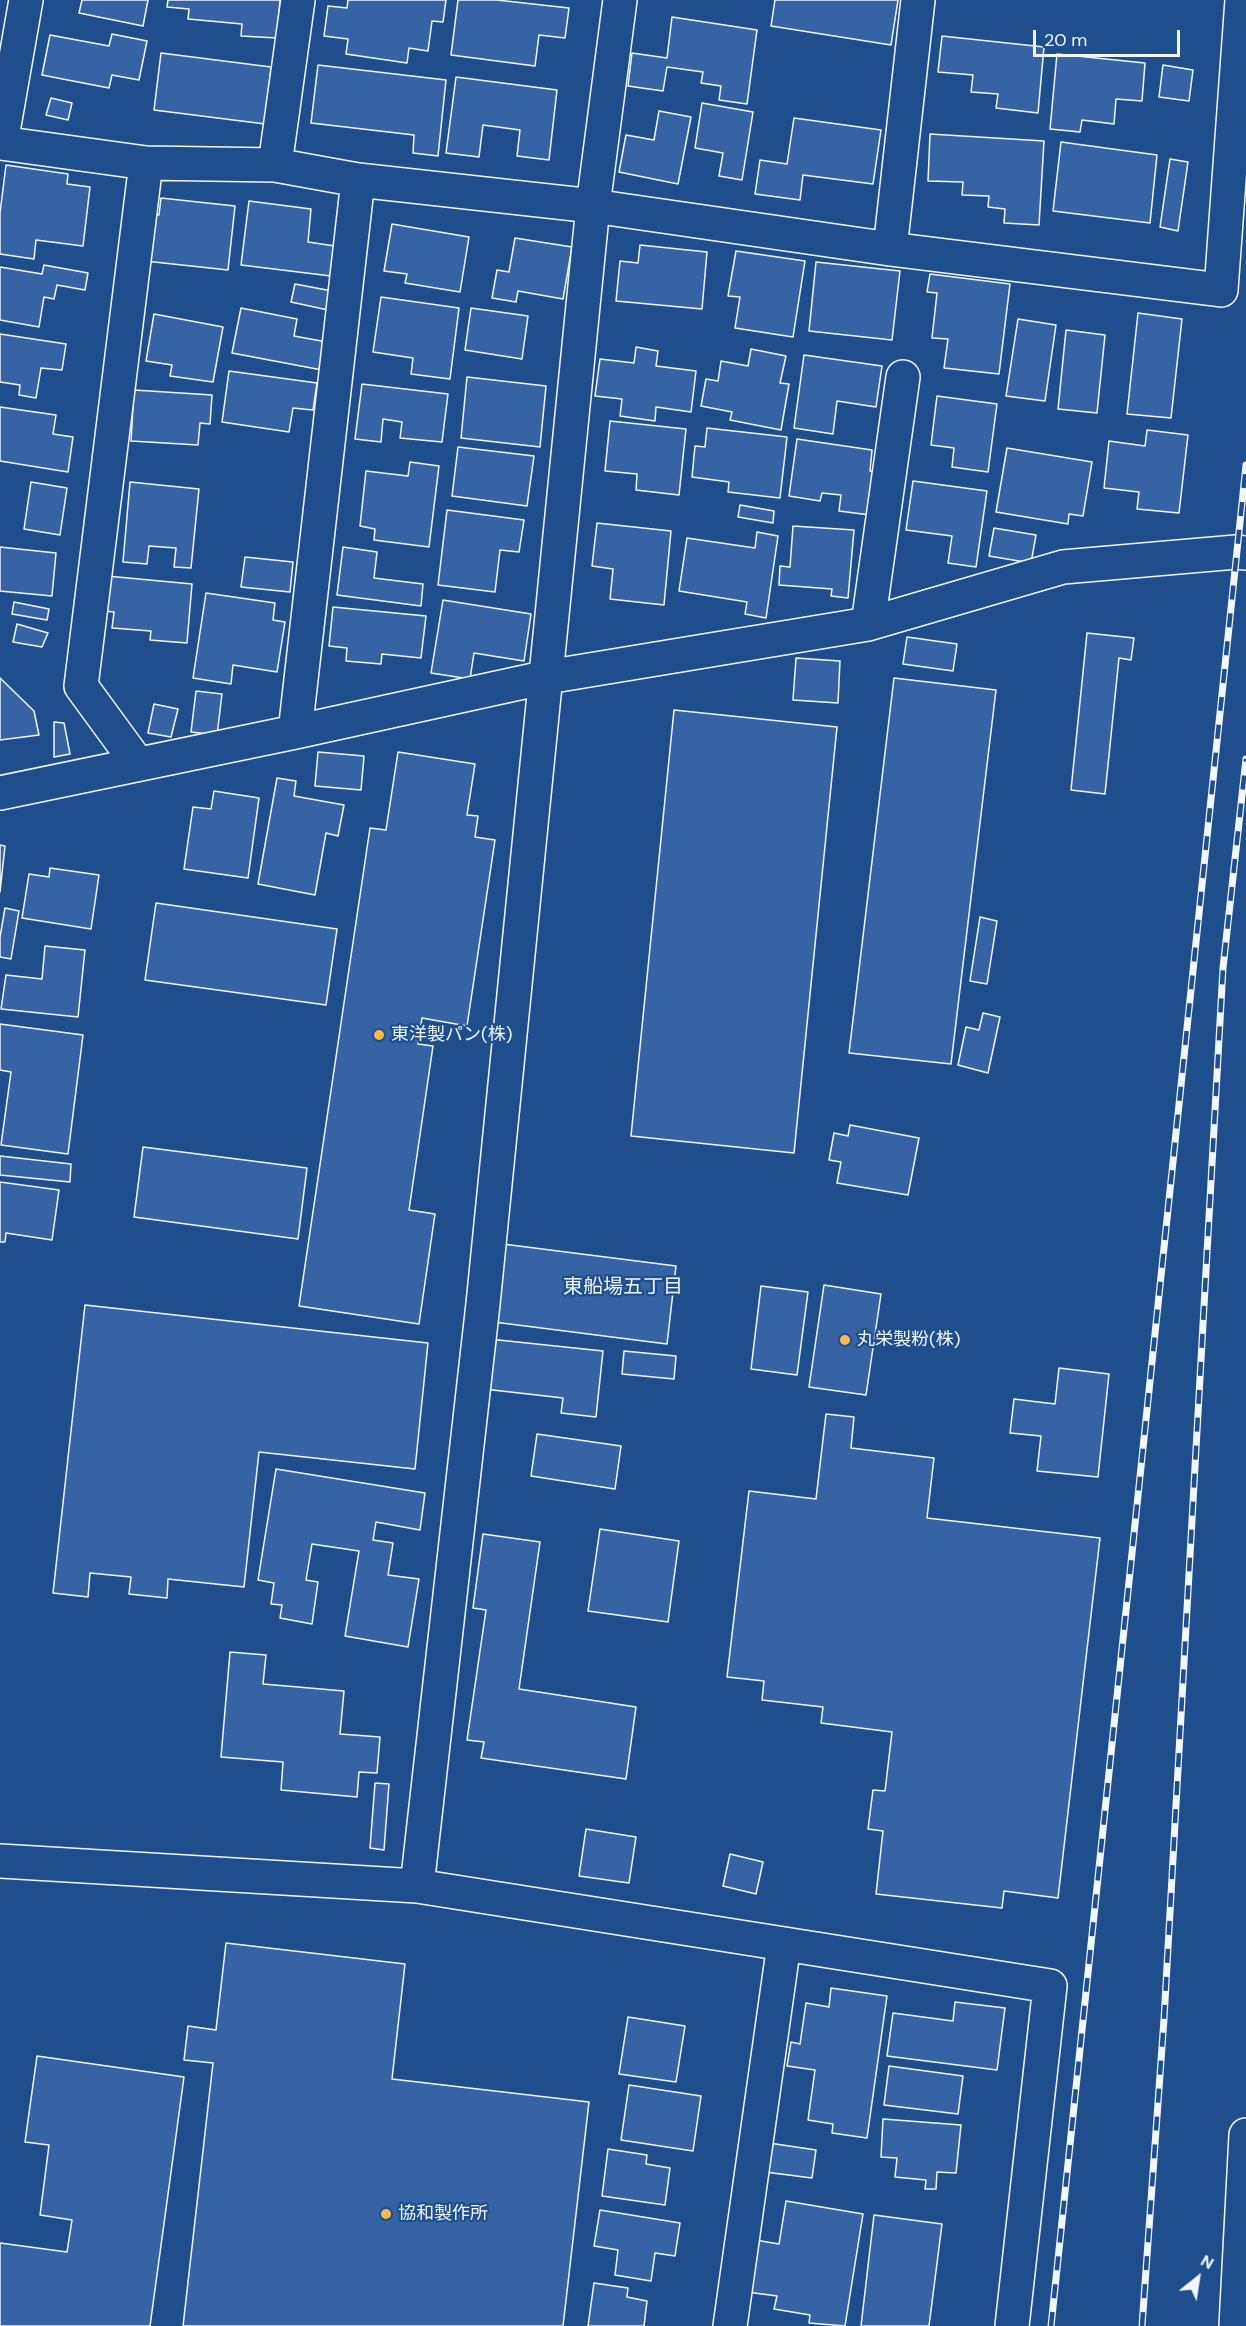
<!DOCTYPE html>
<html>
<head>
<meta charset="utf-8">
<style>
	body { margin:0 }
	#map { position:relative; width:1246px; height:2326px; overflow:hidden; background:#1f4e8c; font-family:"DM Sans",sans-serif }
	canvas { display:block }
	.north { position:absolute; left:1168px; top:2248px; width:60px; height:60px; -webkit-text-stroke:4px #1f4e8c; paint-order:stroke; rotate:30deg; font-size:16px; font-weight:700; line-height:24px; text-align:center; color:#f2f6ff }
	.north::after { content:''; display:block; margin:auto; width:21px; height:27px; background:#f2f6ff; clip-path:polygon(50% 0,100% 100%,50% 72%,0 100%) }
	.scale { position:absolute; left:1033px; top:30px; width:147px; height:27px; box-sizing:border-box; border:3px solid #f2f6ff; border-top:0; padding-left:8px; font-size:18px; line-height:21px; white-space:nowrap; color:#f2f6ff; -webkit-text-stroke:4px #1f4e8c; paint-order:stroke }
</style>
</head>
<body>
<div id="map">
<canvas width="1246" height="2326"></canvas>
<div class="north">N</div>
<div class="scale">20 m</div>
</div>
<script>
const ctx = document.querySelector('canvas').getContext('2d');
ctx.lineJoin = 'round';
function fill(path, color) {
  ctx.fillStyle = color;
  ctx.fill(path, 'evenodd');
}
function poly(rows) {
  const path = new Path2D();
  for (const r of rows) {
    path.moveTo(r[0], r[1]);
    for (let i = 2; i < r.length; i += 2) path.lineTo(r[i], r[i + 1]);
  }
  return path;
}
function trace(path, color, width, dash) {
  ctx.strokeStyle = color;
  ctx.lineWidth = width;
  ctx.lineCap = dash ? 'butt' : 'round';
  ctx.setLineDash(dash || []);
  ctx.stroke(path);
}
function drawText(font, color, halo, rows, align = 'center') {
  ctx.font = font + ' "DM Sans","Noto Sans JP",sans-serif';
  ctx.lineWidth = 4.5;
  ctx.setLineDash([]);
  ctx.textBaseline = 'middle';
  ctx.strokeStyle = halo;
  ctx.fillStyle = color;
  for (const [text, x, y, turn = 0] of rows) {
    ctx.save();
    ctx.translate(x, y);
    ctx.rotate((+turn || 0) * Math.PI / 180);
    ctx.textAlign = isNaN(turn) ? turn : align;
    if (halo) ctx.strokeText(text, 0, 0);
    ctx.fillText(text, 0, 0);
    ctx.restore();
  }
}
const building = poly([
	[82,0,148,0,143,26,79,13,82,0],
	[168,0,280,0,277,38,241,36,242,24,188,19,189,9,167,7,168,0],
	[348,0,446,0,443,22,432,21,428,51,409,48,407,63,346,54,348,39,324,36,328,6,347,8,348,0],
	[458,0,497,0,569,8,565,38,539,35,535,66,451,55,458,0],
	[775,0,898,0,891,45,771,26,775,0],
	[672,17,757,30,747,104,719,100,721,86,701,83,703,72,667,67,663,91,628,86,632,53,667,58,672,17],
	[112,34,147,41,139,80,112,75,109,88,42,75,50,35,109,46,112,34],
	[942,36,1044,47,1038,113,996,108,998,94,971,92,973,75,938,72,942,36],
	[161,53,271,67,265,124,154,110,161,53],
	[1057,54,1145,63,1142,101,1116,99,1114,124,1082,120,1080,132,1050,129,1057,54],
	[318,65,446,80,438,156,413,153,414,135,311,123,318,65],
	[1163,65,1193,70,1189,101,1159,97,1163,65],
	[456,77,557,90,549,160,517,156,520,130,483,125,479,157,446,153,456,77],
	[51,98,72,103,68,120,46,115,51,98],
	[702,103,753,112,742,180,719,176,723,153,695,148,702,103],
	[659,111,691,117,678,184,619,172,626,135,654,140,659,111],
	[794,118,881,130,873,184,803,175,800,200,755,194,760,160,787,164,794,118],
	[930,134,1044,141,1039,225,1004,223,1005,209,988,207,989,196,962,195,963,182,928,181,930,134],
	[1061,142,1157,155,1150,223,1053,211,1061,142],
	[1170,159,1188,162,1178,231,1160,227,1170,159],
	[6,165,68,174,67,184,90,187,83,246,36,240,34,259,0,254,0,213,6,165],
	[161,198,235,206,228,270,145,261,150,214,159,215,161,198],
	[249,201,311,209,308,242,335,246,331,276,241,265,249,201],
	[392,224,469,237,460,292,405,283,407,274,384,271,392,224],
	[515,238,572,247,563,299,518,291,516,302,492,298,497,270,509,272,515,238],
	[640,245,707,252,702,309,616,301,620,261,638,263,640,245],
	[736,251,805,261,793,337,735,328,740,297,728,296,736,251],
	[816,262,900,271,892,340,809,331,816,262],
	[44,265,88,273,85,290,57,285,54,299,44,297,39,327,0,320,0,267,42,274,44,265],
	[930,274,1010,284,999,374,944,368,948,339,932,338,937,293,927,292,930,274],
	[295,284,332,291,328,310,291,302,295,284],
	[381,297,459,308,450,379,411,374,413,358,373,352,381,297],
	[241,308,297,319,294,336,327,342,322,370,232,353,241,308],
	[471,308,528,316,522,359,465,350,471,308],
	[1138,313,1182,319,1171,418,1127,414,1138,313],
	[154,314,223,327,213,382,170,376,172,365,146,361,154,314],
	[1018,319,1056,325,1045,401,1006,396,1018,319],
	[1066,330,1105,335,1097,413,1058,409,1066,330],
	[0,334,66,344,62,370,41,368,36,398,19,395,20,385,0,382,0,334],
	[636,347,658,351,656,366,696,371,691,412,656,407,655,421,620,416,622,399,595,396,600,359,634,363,636,347],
	[751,349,786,356,780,383,789,384,781,430,730,420,732,412,701,406,706,379,718,381,721,361,748,366,751,349],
	[804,355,882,366,876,407,837,401,833,434,794,428,804,355],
	[229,371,317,383,313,410,293,408,289,432,222,422,229,371],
	[467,377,546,386,540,447,461,438,467,377],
	[362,384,448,394,442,442,400,438,402,422,383,419,381,442,355,439,362,384],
	[134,390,212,395,210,424,200,423,198,445,131,441,134,390],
	[937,396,997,404,988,472,952,467,954,448,931,445,937,396],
	[0,407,56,415,53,434,73,437,68,472,0,461,0,407],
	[610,421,686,429,679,495,636,490,637,474,605,471,610,421],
	[707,428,787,437,780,498,728,492,729,482,692,477,695,446,705,447,707,428],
	[1147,430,1188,435,1179,513,1137,509,1139,492,1104,488,1109,441,1145,446,1147,430],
	[797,439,872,450,870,471,876,472,870,515,839,511,841,495,822,493,820,501,789,496,797,439],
	[458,447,534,456,527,506,452,496,458,447],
	[1007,448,1092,462,1083,516,1069,514,1068,524,996,512,1007,448],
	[410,462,439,466,429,547,374,540,375,529,360,526,366,471,408,476,410,462],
	[913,481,987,491,976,567,948,563,952,536,906,530,913,481],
	[31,482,67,488,60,535,24,529,31,482],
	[130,482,199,489,191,568,174,567,176,548,149,546,147,564,123,562,130,482],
	[740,505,774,511,773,523,738,517,740,505],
	[447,510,524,520,519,552,500,550,495,592,438,585,447,510],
	[597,523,671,531,664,605,610,599,613,569,592,566,597,523],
	[793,526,854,530,848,598,831,596,832,589,779,585,780,566,790,567,793,526],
	[994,528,1036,535,1031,563,989,556,994,528],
	[757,532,778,536,766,618,745,614,747,602,679,591,687,538,755,548,757,532],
	[0,547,56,553,52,596,0,591,0,547],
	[343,547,377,552,374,578,423,584,421,606,337,595,343,547],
	[245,557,293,562,290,592,241,587,245,557],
	[107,576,192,584,187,643,150,640,151,631,112,628,114,612,104,611,107,576],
	[206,593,275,603,273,620,285,622,277,672,233,665,231,684,193,678,206,593],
	[443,600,531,614,524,661,474,653,470,679,431,673,443,600],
	[14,602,49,609,47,620,12,614,14,602],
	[333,607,426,616,421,658,382,654,381,664,346,661,347,648,329,646,333,607],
	[17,624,48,633,42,647,13,642,17,624],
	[1087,633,1134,638,1131,660,1119,658,1105,794,1071,790,1087,633],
	[907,637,957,644,953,671,903,664,907,637],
	[796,658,840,661,838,703,793,700,796,658],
	[0,678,34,711,39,735,0,740,0,678],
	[894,678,996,690,951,1064,849,1053,894,678],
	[196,691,222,694,217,735,191,732,196,691],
	[154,704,178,709,171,737,148,733,154,704],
	[674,710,837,727,794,1153,631,1136,674,710],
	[54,722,64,723,70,754,54,757,54,722],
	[318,752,364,756,361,790,315,786,318,752],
	[398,752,475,764,467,815,478,816,475,837,495,840,467,1026,422,1018,418,1044,433,1046,409,1210,435,1214,419,1324,299,1306,370,828,386,830,398,752],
	[277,778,296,781,294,796,344,805,338,836,326,833,315,895,258,884,277,778],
	[214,791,259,798,248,878,184,869,193,807,211,809,214,791],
	[0,845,5,846,0,892,0,845],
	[50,868,99,875,91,929,22,918,29,874,49,877,50,868],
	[156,903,337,929,326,1005,145,980,156,903],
	[5,908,19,911,11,959,0,957,0,937,5,908],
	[980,917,997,921,987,984,970,981,980,917],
	[45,946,85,950,78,1017,1,1009,6,975,42,979,45,946],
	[983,1013,1000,1017,988,1073,958,1065,966,1027,979,1030,983,1013],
	[0,1024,83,1035,68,1154,1,1145,11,1072,0,1070,0,1024],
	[850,1125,919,1138,908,1195,837,1183,841,1162,829,1160,834,1133,848,1136,850,1125],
	[143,1147,307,1168,298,1239,134,1217,143,1147],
	[0,1156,71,1164,70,1182,0,1175,0,1156],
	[0,1182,59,1190,52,1240,6,1233,5,1242,0,1242,0,1182],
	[503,1244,676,1266,667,1344,494,1322,503,1244],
	[824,1285,881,1294,866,1395,809,1387,824,1285],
	[761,1286,808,1292,797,1375,751,1369,761,1286],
	[85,1305,428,1343,415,1469,259,1452,244,1587,168,1579,167,1598,129,1594,131,1577,90,1573,88,1597,53,1593,85,1305],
	[489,1339,603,1351,596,1417,561,1413,563,1398,484,1389,489,1339],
	[624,1351,676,1356,674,1379,622,1374,624,1351],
	[1059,1368,1109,1374,1098,1477,1037,1471,1041,1436,1010,1433,1014,1399,1055,1404,1059,1368],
	[826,1414,854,1417,851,1448,934,1458,927,1518,1100,1538,1058,1898,1004,1891,1002,1908,876,1894,883,1831,868,1829,873,1790,885,1791,892,1732,821,1723,823,1707,762,1700,764,1681,727,1677,749,1491,816,1499,826,1414],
	[537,1434,621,1446,615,1489,531,1476,537,1434],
	[276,1469,425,1493,420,1530,376,1522,373,1540,393,1543,388,1575,419,1579,408,1647,345,1636,359,1551,312,1544,306,1580,318,1582,312,1624,280,1618,282,1605,271,1604,274,1583,258,1580,276,1469],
	[600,1529,679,1541,668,1622,588,1611,600,1529],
	[483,1534,540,1542,519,1689,636,1707,626,1779,481,1758,484,1742,467,1740,486,1610,473,1608,483,1534],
	[230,1652,266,1655,263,1684,344,1691,340,1734,380,1737,377,1773,359,1772,357,1797,281,1790,283,1762,221,1757,230,1652],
	[375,1783,389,1784,384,1850,370,1848,375,1783],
	[586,1829,636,1837,629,1883,579,1876,586,1829],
	[730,1854,763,1862,756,1894,723,1886,730,1854],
	[226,1943,405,1964,392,2079,589,2102,563,2326,183,2326,213,2063,184,2060,188,2026,216,2030,226,1943],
	[831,1988,887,1996,867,2138,832,2133,833,2124,808,2120,815,2070,787,2066,791,2042,800,2044,806,2003,829,2007,831,1988],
	[955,2002,1005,2008,997,2070,887,2056,893,2013,953,2021,955,2002],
	[628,2017,685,2026,676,2082,619,2074,628,2017],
	[37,2056,184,2077,150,2326,0,2326,0,2243,67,2252,72,2220,40,2215,49,2145,25,2142,37,2056],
	[889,2066,963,2076,958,2114,884,2105,889,2066],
	[629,2085,701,2096,693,2151,621,2140,629,2085],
	[883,2119,961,2125,956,2173,937,2172,936,2189,925,2189,926,2180,895,2177,897,2158,881,2157,883,2119],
	[769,2143,816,2150,812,2178,765,2172,769,2143],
	[608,2149,647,2155,646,2164,670,2168,665,2205,602,2196,608,2149],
	[786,2201,863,2214,845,2326,809,2323,810,2315,774,2309,777,2296,747,2292,755,2240,779,2244,786,2201],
	[600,2210,680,2223,675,2256,655,2253,651,2281,615,2275,618,2250,594,2246,600,2210],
	[874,2215,942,2224,929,2326,861,2326,874,2215],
	[594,2283,628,2288,627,2297,647,2301,644,2326,588,2326,594,2283]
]);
fill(building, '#3563a3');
trace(building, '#f2f6ff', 1.5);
const street = poly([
	[26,0,1,143,146,163,275,165,358,180,593,206,890,249,1221,290,1242,0],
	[275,165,298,0],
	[890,249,918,0],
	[868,624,903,377],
	[295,732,358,180],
	[138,764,81,686,146,163],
	[0,793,295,732,547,677,868,624,1063,567,1236,552,1246,553],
	[0,1861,417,1886,1050,1986,1012,2326],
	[417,1886,483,1304,593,206,620,0],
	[730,2326,784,1944],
	[1236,2326,1246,2135]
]);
trace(street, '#f2f6ff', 36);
trace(street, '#1f4e8c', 33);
const rail = poly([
	[1051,2326,1246,465],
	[1142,2326,1164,2019,1223,968,1246,759]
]);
trace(rail, '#f2f6ff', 7);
trace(rail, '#1f4e8c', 4.5, [14]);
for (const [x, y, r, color] of [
	[379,1035,6,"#ffb74d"],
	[845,1340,6,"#ffb74d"],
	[386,2214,6,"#ffb74d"]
]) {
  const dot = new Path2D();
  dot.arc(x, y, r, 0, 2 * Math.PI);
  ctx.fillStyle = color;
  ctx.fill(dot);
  trace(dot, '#1f4e8c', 2);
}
drawText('18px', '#f2f6ff', '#1f4e8c', [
	["東洋製パン(株)",391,1035],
	["丸栄製粉(株)",857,1340],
	["協和製作所",398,2214]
], 'left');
drawText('20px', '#f2f6ff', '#1f4e8c', [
	["東船場五丁目",623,1288]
]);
</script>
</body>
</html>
